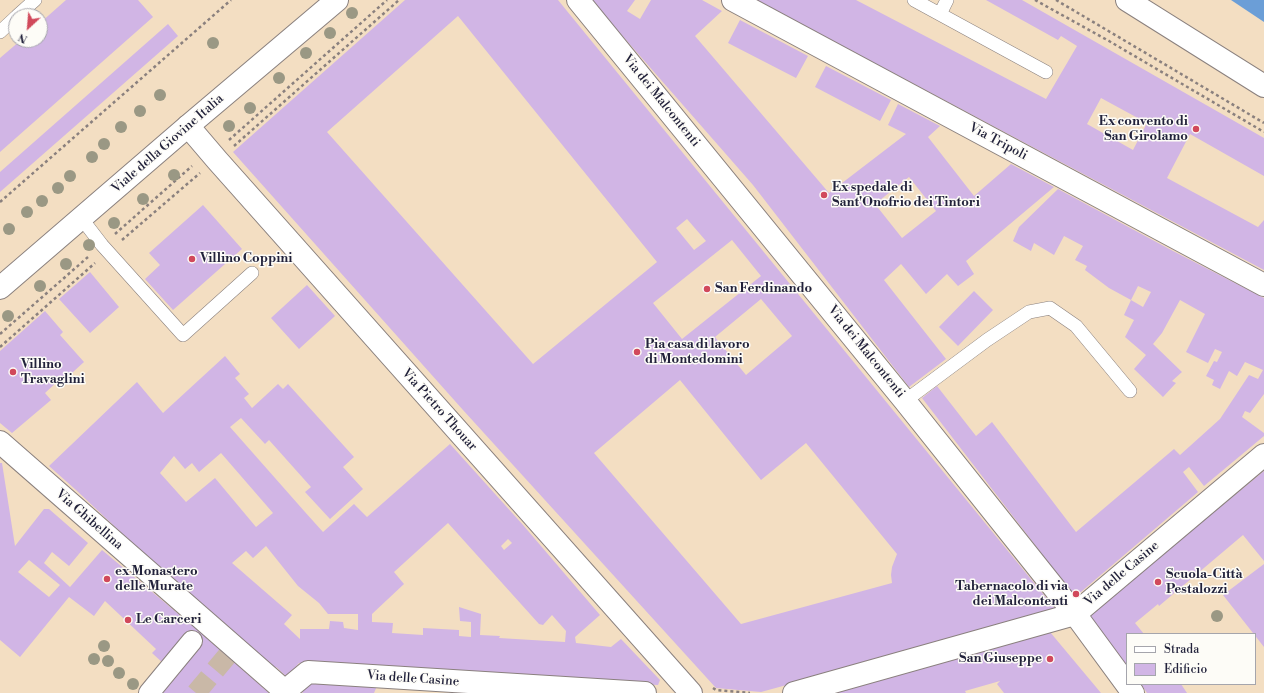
<!DOCTYPE html>
<html>
<head>
<meta charset="utf-8">
<style>
	body { margin:0 }
	#map { position:relative; width:1264px; height:693px; overflow:hidden; background:#f3dec2; font-family:"Libre Bodoni",serif }
	canvas { display:block }
	.legend { position:absolute; left:1126px; top:633px; width:130px; height:52px; box-sizing:border-box; background:#fdfcf7; border:1px solid #a5a5ac; margin:0; padding:5px 7px; list-style:none; font-size:12px; color:#22223b }
	.legend li { display:flex; align-items:center; gap:8px; height:20px }
	.legend b { width:20px; border:1px solid #a5a5ac }
	.north { position:absolute; left:8px; top:8px; width:40px; height:40px; box-sizing:border-box; background:#fdfcf7; border:1px solid #a5a5ac; border-radius:50%; rotate:206deg; font-size:11px; font-weight:700; line-height:16px; text-align:center; color:#22223b }
	.north::after { content:''; display:block; margin:auto; width:14px; height:18px; background:#d1495b; clip-path:polygon(50% 0,100% 100%,50% 72%,0 100%) }
</style>
</head>
<body>
<div id="map">
<canvas width="1264" height="693"></canvas>
<ul class="legend">
<li><b style="height:5px;background:#fff"></b>Strada</li>
<li><b style="height:11px;background:#d1b5e5"></b>Edificio</li>
</ul>
<div class="north">N</div>
</div>
<script>
const ctx = document.querySelector('canvas').getContext('2d');
ctx.lineJoin = 'round';
function fill(path, color) {
  ctx.fillStyle = color;
  ctx.fill(path, 'evenodd');
}
function poly(rows) {
  const path = new Path2D();
  for (const r of rows) {
    path.moveTo(r[0], r[1]);
    for (let i = 2; i < r.length; i += 2) path.lineTo(r[i], r[i + 1]);
  }
  return path;
}
function trace(path, color, width, dash) {
  ctx.strokeStyle = color;
  ctx.lineWidth = width;
  ctx.lineCap = dash ? 'butt' : 'round';
  ctx.setLineDash(dash || []);
  ctx.stroke(path);
}
function drawText(font, color, halo, rows, align = 'center') {
  ctx.font = font + ' "Libre Bodoni",serif';
  ctx.lineWidth = 3;
  ctx.setLineDash([]);
  ctx.textBaseline = 'middle';
  ctx.strokeStyle = halo;
  ctx.fillStyle = color;
  for (const [text, x, y, turn = 0] of rows) {
    ctx.save();
    ctx.translate(x, y);
    ctx.rotate((+turn || 0) * Math.PI / 180);
    ctx.textAlign = isNaN(turn) ? turn : align;
    if (halo) ctx.strokeText(text, 0, 0);
    ctx.fillText(text, 0, 0);
    ctx.restore();
  }
}
fill(poly([
	[1231,0,1264,0,1264,22]
]), '#6b9ed7');
fill(poly([
	[66,0,138,0,153,17,0,152,0,58,21,40,40,40,40,23],
	[405,0,558,0,1057,611,761,692,716,688,463,410,233,152],
	[458,16,657,262,533,364,327,132],
	[687,219,706,241,694,250,676,228],
	[732,240,761,276,682,339,653,303],
	[761,299,792,336,746,375,715,337],
	[680,380,761,480,806,443,897,554,892,567,891,575,892,583,741,624,594,453],
	[591,0,635,0,627,11,640,19,651,0,702,0,722,11,695,36,829,193,906,134,888,125,898,104,940,126,928,137,974,196,1011,164,1054,187,966,261,974,274,958,286,947,274,926,294,901,264,884,280,946,359,909,387,753,185],
	[909,177,936,211,902,238,875,204],
	[756,0,856,0,1046,99,1077,46,1061,36,1058,40,986,0,1022,0,1264,138,1264,176,1190,134,1167,178,1258,227,1264,220,1264,270],
	[1101,98,1147,123,1133,150,1087,124],
	[740,20,808,56,796,78,728,43],
	[168,24,178,36,0,192,0,172],
	[826,66,891,100,880,121,815,87],
	[1058,189,1173,251,1264,298,1264,394,1250,413,1245,411,1242,417,1264,433,1264,436,1204,486,1189,467,1183,472,1198,492,1075,597,922,398,937,386,976,436,992,422,1076,532,1174,449,1180,455,1220,419,1249,375,1258,379,1263,370,1245,362,1237,376,1229,371,1220,389,1212,385,1214,380,1206,376,1214,361,1217,362,1222,352,1215,349,1208,363,1186,352,1205,314,1180,300,1162,333,1153,344,1182,372,1172,381,1176,383,1163,397,1134,369,1146,355,1125,337,1134,320,1124,315,1131,300,1109,288,1085,270,1087,266,1075,260,1083,246,1064,236,1054,255,1034,243,1031,251,1013,241,1019,227],
	[1138,286,1151,292,1143,307,1131,300],
	[203,205,242,249,173,310,145,279,160,265,149,253],
	[90,272,119,307,90,333,59,299],
	[307,285,335,316,299,349,271,318],
	[974,291,993,310,958,346,939,327],
	[45,311,63,332,60,335,84,362,61,383,59,380,45,393,51,400,12,433,0,423,0,351],
	[225,356,240,374,235,378,249,394,244,398,252,408,278,384,283,389,288,384,354,457,343,467,363,489,330,519,305,492,311,487,269,440,265,444,241,418,230,427,305,512,323,532,354,504,367,517,450,444,523,525,600,615,575,637,576,643,611,647,621,639,660,680,658,685,573,681,299,663,287,677,276,667,275,669,149,557,148,558,76,490,49,466,137,382,163,413],
	[221,453,273,513,256,527,215,478,186,502,160,473,174,456,185,469,192,463,199,472],
	[448,523,539,624,543,625,552,615,566,631,565,642,499,638,500,636,480,635,481,614,459,607,460,621,471,622,471,637,459,636,459,630,423,628,423,635,392,633,393,623,372,622,372,614,404,584,394,572],
	[508,539,512,543,504,550,501,546],
	[266,546,298,586,319,603,328,614,358,614,358,630,344,628,343,622,330,621,329,629,300,629,300,639,284,624,292,615,232,563,246,551,253,558],
	[0,463,2,463,15,546,44,509,49,509,88,543,69,566,52,552,44,563,70,587,102,550,200,632,269,693,159,693,164,664,152,653,156,649,105,601,94,616,69,597,20,657,0,640],
	[29,560,60,585,49,597,18,572],
	[1264,471,1264,561,1243,535,1159,606,1158,604,1135,623,1144,634,1127,634,1127,666,1088,615],
	[1264,564,1264,647,1223,595],
	[1050,632,1101,693,1004,693,997,684,1000,681,965,691,966,693,836,693],
	[309,680,377,686,374,693,303,693,302,692],
	[1141,684,1181,684,1187,693,1147,693]
]), '#d1b5e5');
trace(poly([
	[196,693,227,656]
]), '#c9b8a7', 20, [20, 10]);
const service = poly([
	[914,0,1046,72],
	[940,14,947,0],
	[17,16,35,0],
	[0,32,16,17],
	[82,219,102,245,183,335,252,273],
	[905,401,987,340,1029,312,1050,308,1076,326,1130,391]
]);
const pedestrian = poly([
	[149,693,192,641]
]);
const minor = poly([
	[578,0,905,401,1075,614,1133,693],
	[733,0,1264,285],
	[1127,0,1264,86],
	[188,126,217,160,691,693],
	[0,442,287,693],
	[285,691,308,672,645,693],
	[794,693,1075,614,1264,455]
]);
const primary = poly([
	[0,288,188,126,337,0]
]);
trace(service, '#8a807e', 14);
trace(pedestrian, '#8a807e', 22);
trace(minor, '#8a807e', 24);
trace(primary, '#8a807e', 24);
trace(poly([
	[1035,0,1109,41,1264,132],
	[1056,0,1264,123],
	[229,140,387,0],
	[234,146,399,0],
	[0,202,231,0],
	[115,234,192,166],
	[122,240,200,173],
	[0,334,88,257],
	[0,347,95,263],
	[713,688,716,690,750,693]
]), '#8a807e', 2.5, [3, 3]);
trace(service, '#fff', 13);
trace(pedestrian, '#fff', 20);
trace(minor, '#fff', 22);
trace(primary, '#fff', 22);
ctx.fillStyle = '#9a9884';
for (const [x, y] of [
	[352,13],
	[330,33],
	[213,43],
	[306,53],
	[279,78],
	[160,95],
	[250,108],
	[140,111],
	[229,126],
	[121,127],
	[104,144],
	[92,157],
	[174,175],
	[70,176],
	[58,188],
	[143,199],
	[42,201],
	[27,212],
	[114,223],
	[9,229],
	[89,245],
	[66,264],
	[40,286],
	[8,316],
	[1217,616],
	[104,646],
	[94,659],
	[108,661],
	[119,673],
	[133,684]
]) {
  ctx.beginPath();
  ctx.arc(x, y, 6, 0, 2 * Math.PI);
  ctx.fill();
}
for (const [x, y, r, color] of [
	[1196,129,4,"#d1495b"],
	[824,195,4,"#d1495b"],
	[192,259,4,"#d1495b"],
	[707,289,4,"#d1495b"],
	[637,352,4,"#d1495b"],
	[13,372,4,"#d1495b"],
	[107,579,4,"#d1495b"],
	[1158,582,4,"#d1495b"],
	[1076,594,4,"#d1495b"],
	[128,620,4,"#d1495b"],
	[1050,659,4,"#d1495b"]
]) {
  const dot = new Path2D();
  dot.arc(x, y, r, 0, 2 * Math.PI);
  ctx.fillStyle = color;
  ctx.fill(dot);
  trace(dot, '#fdfcf7', 1.5);
}
drawText('13px', '#22223b', '#fdfcf7', [
	["Via dei Malcontenti",661,101,51],
	["Via Tripoli",998,142,28],
	["Viale della Giovine Italia",168,144,-41],
	["Via dei Malcontenti",866,352,51],
	["Via Pietro Thouar",439,410,48],
	["Via Ghibellina",89,520,41],
	["Via delle Casine",1122,574,-40],
	["Via delle Casine",413,679,4]
]);
drawText('bold 13px', '#22223b', '#fdfcf7', [
	["Ex convento di",1188,122,"right"],
	["San Girolamo",1188,137,"right"],
	["Ex spedale di",832,188],
	["Sant'Onofrio dei Tintori",832,203],
	["Villino Coppini",200,259],
	["San Ferdinando",715,289],
	["Pia casa di lavoro",645,345],
	["di Montedomini",645,360],
	["Villino",21,365],
	["Travaglini",21,380],
	["ex Monastero",115,572],
	["delle Murate",115,587],
	["Scuola-Città",1166,575],
	["Pestalozzi",1166,590],
	["Tabernacolo di via",1068,587,"right"],
	["dei Malcontenti",1068,602,"right"],
	["Le Carceri",136,620],
	["San Giuseppe",1042,659,"right"]
], 'left');
</script>
</body>
</html>
